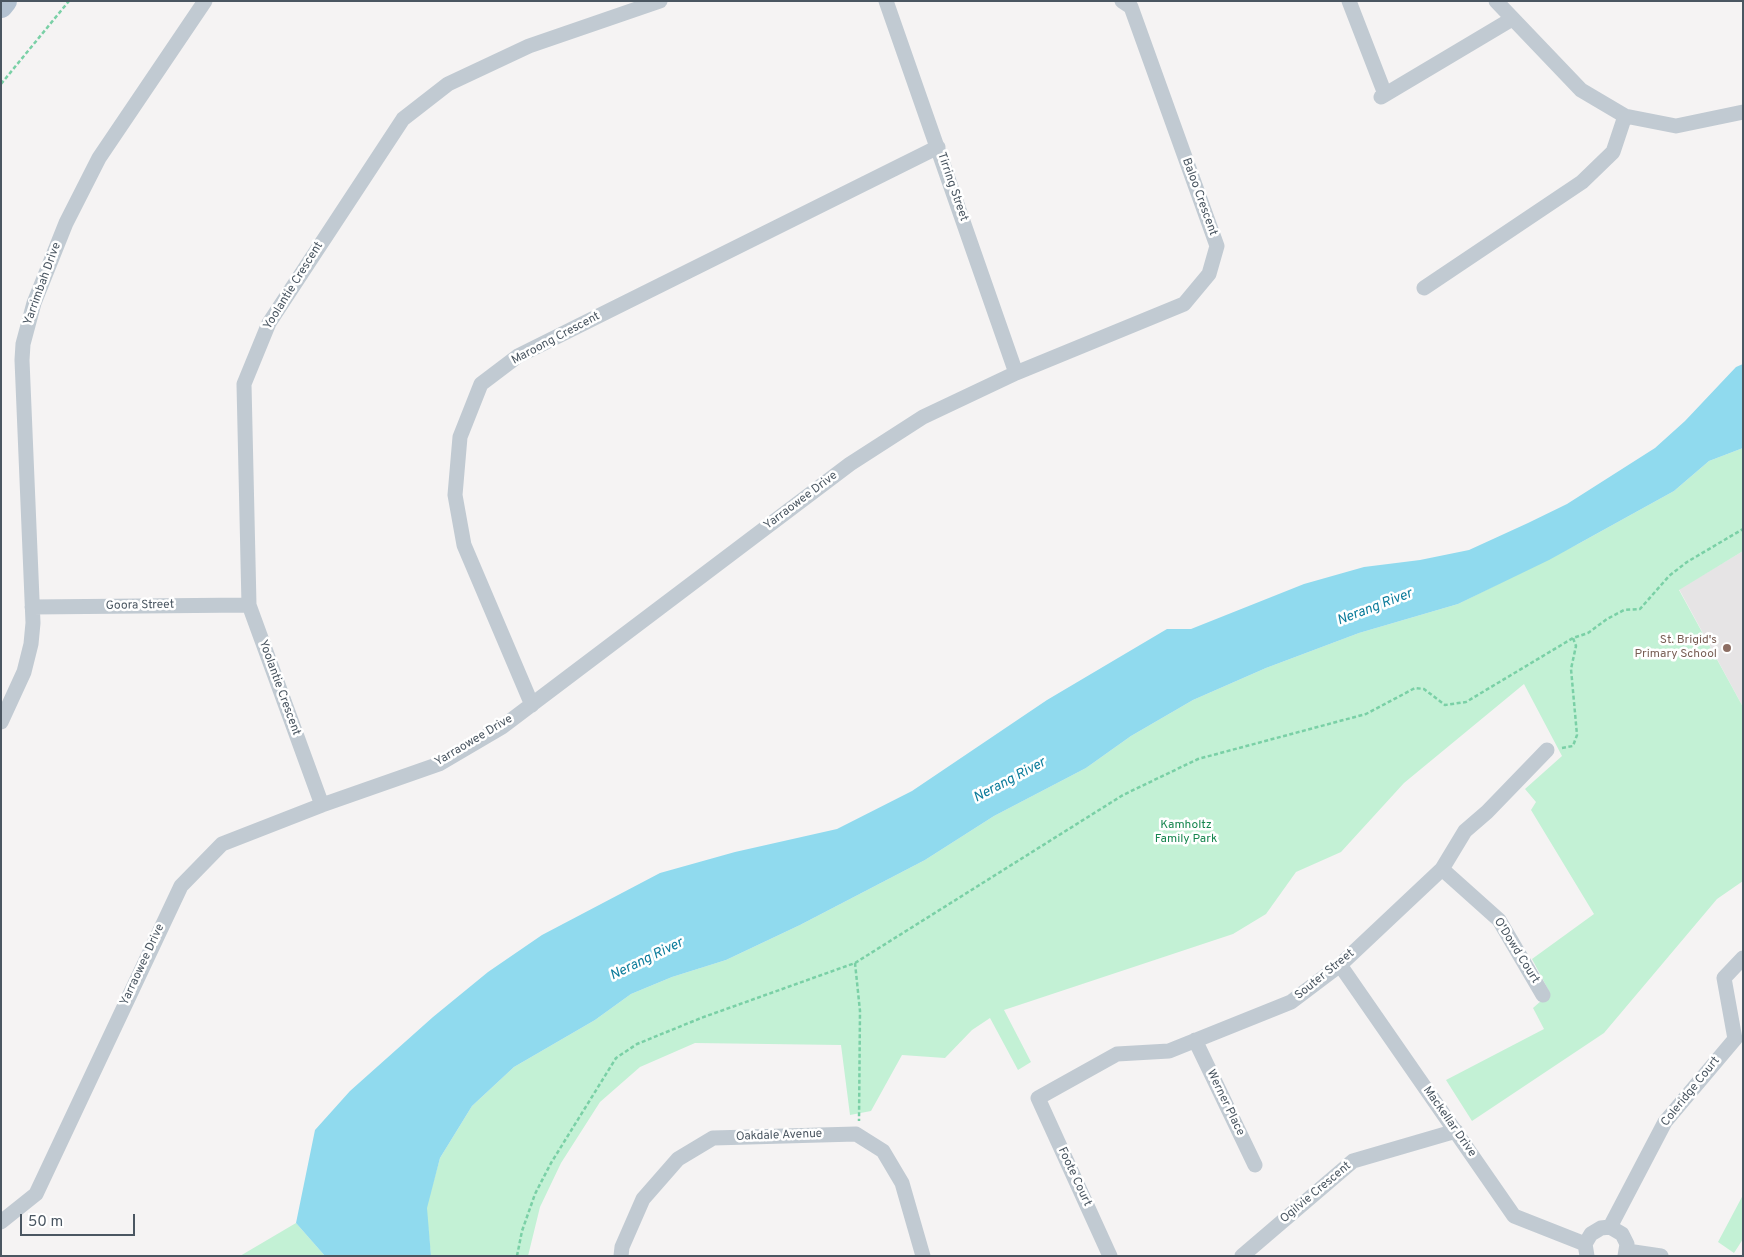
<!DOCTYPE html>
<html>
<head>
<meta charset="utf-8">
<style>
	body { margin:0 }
	#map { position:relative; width:1744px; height:1257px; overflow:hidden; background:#f5f3f3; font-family:Overpass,sans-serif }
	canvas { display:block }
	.frame { position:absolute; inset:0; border:2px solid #4a5661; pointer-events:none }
	.scale { position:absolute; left:20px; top:1214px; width:115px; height:22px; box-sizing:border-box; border:2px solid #4a5661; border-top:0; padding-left:6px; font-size:15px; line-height:18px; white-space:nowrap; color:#4a5661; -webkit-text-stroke:4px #fff; paint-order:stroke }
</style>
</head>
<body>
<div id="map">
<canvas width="1744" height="1257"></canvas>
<div class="frame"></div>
<div class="scale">50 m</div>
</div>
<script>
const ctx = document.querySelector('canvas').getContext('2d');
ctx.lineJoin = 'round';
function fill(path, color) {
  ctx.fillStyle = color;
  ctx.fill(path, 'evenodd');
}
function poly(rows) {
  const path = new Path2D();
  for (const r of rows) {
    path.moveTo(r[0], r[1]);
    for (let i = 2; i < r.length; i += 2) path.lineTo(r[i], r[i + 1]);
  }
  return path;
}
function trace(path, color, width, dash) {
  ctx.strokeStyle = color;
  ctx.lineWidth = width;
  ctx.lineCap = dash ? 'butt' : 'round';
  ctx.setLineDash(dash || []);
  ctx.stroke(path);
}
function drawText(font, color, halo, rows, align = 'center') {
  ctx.font = font + ' Overpass,sans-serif';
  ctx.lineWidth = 5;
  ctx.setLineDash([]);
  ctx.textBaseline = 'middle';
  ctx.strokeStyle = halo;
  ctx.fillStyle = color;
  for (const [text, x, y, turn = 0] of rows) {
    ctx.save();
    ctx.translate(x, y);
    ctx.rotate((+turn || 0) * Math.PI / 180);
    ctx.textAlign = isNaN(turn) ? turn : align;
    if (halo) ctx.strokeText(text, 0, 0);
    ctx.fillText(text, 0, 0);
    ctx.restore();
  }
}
fill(poly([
	[1743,551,1743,707,1679,589]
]), '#e6e4e5');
fill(poly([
	[1743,448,1743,551,1679,590,1743,707,1743,881,1717,899,1604,1033,1472,1121,1446,1080,1544,1029,1533,1008,1550,993,1532,959,1594,914,1531,810,1536,802,1525,789,1562,756,1524,684,1404,783,1341,852,1296,872,1266,914,1233,934,1004,1010,1031,1062,1018,1070,990,1018,972,1030,945,1058,902,1055,871,1111,850,1115,841,1045,695,1043,640,1067,600,1102,561,1163,540,1207,528,1256,431,1256,426,1208,440,1158,472,1106,514,1067,595,1020,631,994,672,977,726,960,800,925,925,860,994,816,1086,768,1131,736,1193,700,1266,668,1359,633,1458,604,1578,544,1674,491,1709,461],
	[1743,1195,1743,1239,1734,1253,1718,1242],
	[296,1223,325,1256,240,1256]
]), '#c3f1d5');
fill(poly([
	[1743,364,1743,448,1709,461,1674,491,1549,560,1458,604,1359,633,1266,668,1193,700,1131,736,1086,768,994,816,925,860,800,925,726,960,672,977,631,994,595,1020,514,1067,472,1106,440,1158,427,1208,431,1256,325,1256,296,1223,315,1130,350,1091,433,1017,488,972,542,935,660,873,735,852,837,829,912,791,1047,700,1167,629,1191,629,1304,584,1364,567,1420,560,1469,550,1528,523,1567,504,1655,448,1685,421,1736,367]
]), '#90daee');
trace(poly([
	[1,84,69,1],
	[1562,748,1573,746,1577,735,1571,669,1576,646,1573,638],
	[855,963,860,1011,859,1121],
	[517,1256,522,1231,535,1194,551,1163,616,1058,637,1044,701,1018,855,963,1123,795,1198,759,1366,714,1415,688,1424,689,1445,705,1466,702,1573,638,1588,633,1607,619,1624,610,1640,609,1669,576,1687,562,1743,529]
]), '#7ad0a6', 2.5, [4, 2.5]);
trace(poly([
	[886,1,1016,373],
	[1349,1,1385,94],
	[1496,1,1581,90,1625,116,1676,126,1743,112],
	[1381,97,1512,19],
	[1424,288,1582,182,1613,152,1625,116],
	[32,607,249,605],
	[532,705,464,545,455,495,460,437,481,384,518,356,938,147],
	[1,722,24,672,31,644,33,623,22,360,23,344,34,303,66,223,99,158,205,1],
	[322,805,249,605,244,384,269,323,403,119,448,84,529,46,660,1],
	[1442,869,1499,920,1543,995],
	[1340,965,1514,1216,1585,1244],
	[1195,1040,1255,1165],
	[1,1222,36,1194,181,886,222,844,322,805,439,764,502,727,850,464,923,417,1016,373,1184,304,1209,274,1217,246,1131,7,1122,1],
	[1610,1227,1665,1122,1735,1039,1724,978,1743,958],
	[1627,1251,1661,1256],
	[621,1256,622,1247,643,1199,678,1159,713,1138,856,1134,883,1151,902,1183,923,1256],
	[1110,1256,1038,1098,1117,1054,1169,1051,1291,1002,1340,965,1442,869,1465,831,1487,812,1547,750],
	[1242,1256,1353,1161,1456,1131],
	[1587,1256,1585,1244,1591,1234,1601,1228,1610,1227,1622,1234,1627,1244,1625,1256]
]), '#c1cad2', 15);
trace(poly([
	[1,6,5,1]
]), '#b3c2d1', 24);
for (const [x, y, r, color] of [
	[1727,648,5,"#8d6e63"]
]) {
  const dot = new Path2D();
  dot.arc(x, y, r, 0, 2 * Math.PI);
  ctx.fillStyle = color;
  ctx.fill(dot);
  trace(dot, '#fff', 2);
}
drawText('12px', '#4a5661', '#fff', [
	["Tirring Street",952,187,71],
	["Baloo Crescent",1199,197,70],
	["Yarrimbah Drive",43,284,-70],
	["Yoolantie Crescent",294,286,-58],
	["Maroong Crescent",556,339,-28],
	["Yarraowee Drive",801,501,-37],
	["Goora Street",140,606,-1],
	["Yoolantie Crescent",279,688,70],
	["Yarraowee Drive",474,741,-31],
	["O'Dowd Court",1516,951,58],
	["Yarraowee Drive",143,965,-65],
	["Souter Street",1325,975,-39],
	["Coleridge Court",1691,1092,-51],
	["Werner Place",1225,1103,64],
	["Mackellar Drive",1449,1122,55],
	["Oakdale Avenue",779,1136,-2],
	["Foote Court",1074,1177,65],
	["Ogilvie Crescent",1316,1193,-40]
]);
drawText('12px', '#785e54', '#fff', [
	["St. Brigid's",1717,641],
	["Primary School",1717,655]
], 'right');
drawText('12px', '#17864f', '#fff', [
	["Kamholtz",1186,826],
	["Family Park",1186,840]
]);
drawText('italic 14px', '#0c7c9b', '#fff', [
	["Nerang River",1375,608,-21],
	["Nerang River",1010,781,-28],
	["Nerang River",647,960,-26]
]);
</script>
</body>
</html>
